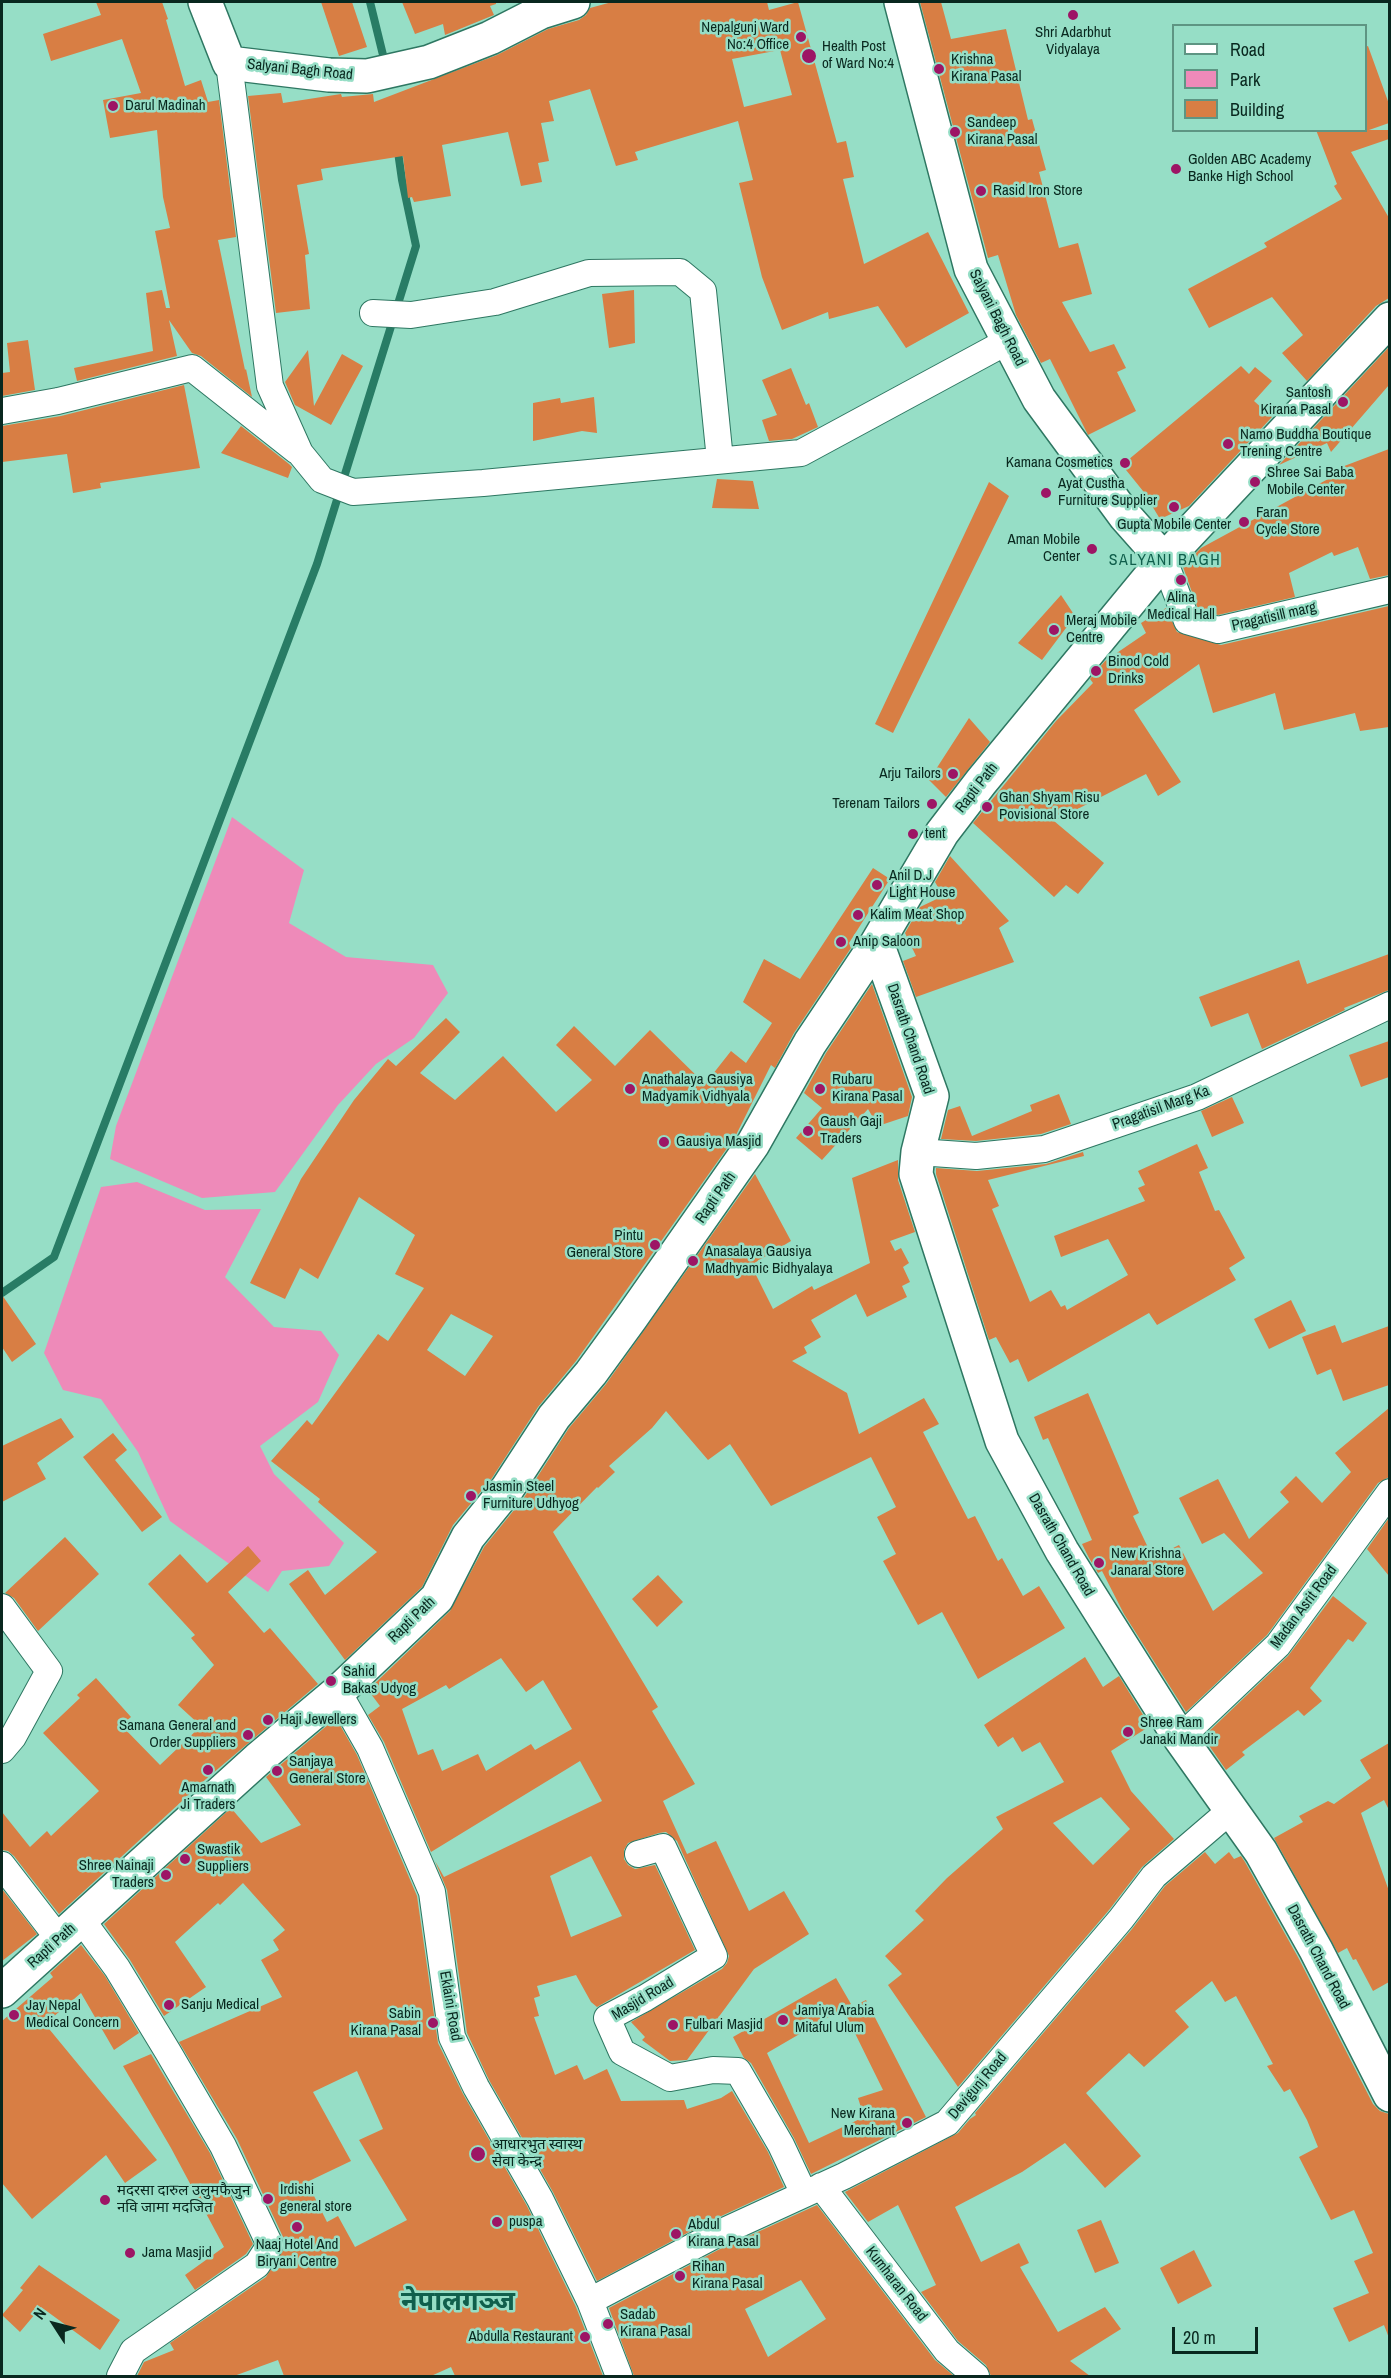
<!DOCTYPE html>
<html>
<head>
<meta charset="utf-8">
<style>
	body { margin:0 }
	#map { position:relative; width:1391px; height:2378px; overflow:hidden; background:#96dec6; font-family:"Archivo Narrow",sans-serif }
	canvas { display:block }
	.frame { position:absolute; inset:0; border:3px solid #09281f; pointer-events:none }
	.legend { position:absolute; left:1172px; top:24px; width:195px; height:108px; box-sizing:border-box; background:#96dec6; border:2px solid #5e9583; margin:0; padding:8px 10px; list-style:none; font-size:18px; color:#09281f }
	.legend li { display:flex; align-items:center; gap:12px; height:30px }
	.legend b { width:30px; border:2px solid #5e9583 }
	.north { position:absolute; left:24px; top:2294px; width:60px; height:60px; -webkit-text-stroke:4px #96dec6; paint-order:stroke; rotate:306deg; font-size:16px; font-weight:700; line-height:24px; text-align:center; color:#09281f }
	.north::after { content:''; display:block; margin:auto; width:21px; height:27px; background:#09281f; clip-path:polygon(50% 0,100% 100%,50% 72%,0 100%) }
	.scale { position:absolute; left:1172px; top:2327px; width:86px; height:27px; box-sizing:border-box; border:3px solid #09281f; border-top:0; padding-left:8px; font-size:18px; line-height:21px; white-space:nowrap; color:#09281f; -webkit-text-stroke:4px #96dec6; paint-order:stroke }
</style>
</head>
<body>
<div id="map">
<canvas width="1391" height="2378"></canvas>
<div class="frame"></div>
<ul class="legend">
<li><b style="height:8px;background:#fff"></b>Road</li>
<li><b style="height:16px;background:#ee8ab9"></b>Park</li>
<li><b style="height:16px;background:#d87e44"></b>Building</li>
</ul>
<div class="north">N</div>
<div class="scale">20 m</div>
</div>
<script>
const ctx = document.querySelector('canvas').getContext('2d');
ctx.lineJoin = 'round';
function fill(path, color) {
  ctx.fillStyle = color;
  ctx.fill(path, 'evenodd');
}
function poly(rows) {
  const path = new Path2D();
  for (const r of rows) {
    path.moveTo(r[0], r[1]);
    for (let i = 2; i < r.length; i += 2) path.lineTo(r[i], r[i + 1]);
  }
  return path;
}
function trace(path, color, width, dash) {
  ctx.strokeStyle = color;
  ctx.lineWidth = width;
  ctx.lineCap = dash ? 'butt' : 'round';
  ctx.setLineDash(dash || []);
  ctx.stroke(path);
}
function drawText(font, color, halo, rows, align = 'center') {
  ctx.font = font + ' "Archivo Narrow","Noto Sans Devanagari",sans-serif';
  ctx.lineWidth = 5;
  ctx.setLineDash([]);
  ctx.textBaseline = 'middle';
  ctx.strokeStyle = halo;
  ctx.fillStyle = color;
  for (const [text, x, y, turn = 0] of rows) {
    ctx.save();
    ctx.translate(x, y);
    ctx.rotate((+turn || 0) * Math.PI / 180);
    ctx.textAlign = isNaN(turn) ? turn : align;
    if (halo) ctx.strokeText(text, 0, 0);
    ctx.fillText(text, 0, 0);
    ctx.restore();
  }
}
fill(poly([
	[232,817,304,870,289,923,346,957,433,965,448,993,414,1038,376,1064,338,1105,275,1192,202,1198,110,1159,116,1126],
	[137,1182,205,1210,261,1209,225,1277,274,1327,321,1331,339,1355,318,1402,260,1446,274,1474,344,1543,329,1566,282,1571,268,1592,170,1521,138,1452,101,1399,63,1390,44,1353,101,1187]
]), '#ee8ab9');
trace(poly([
	[370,2,383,55],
	[2,1293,54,1257,317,564,416,246,402,180,397,145]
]), '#287c65', 8);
fill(poly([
	[96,2,162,2,168,19,166,20,185,86,201,80,208,102,219,100,236,237,218,240,245,370,246,369,252,397,201,356,192,353,169,320,177,356,77,381,74,368,153,351,146,293,162,290,166,308,170,308,155,231,170,228,163,197,157,130,110,138,103,100,141,93,122,39,51,61,43,34,101,15],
	[321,2,352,2,367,47,339,56],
	[402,2,496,2,496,4,490,6,494,15,445,35,443,24,415,34],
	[612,2,767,2,769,10,798,2,837,143,846,141,854,177,843,179,864,264,928,232,969,313,906,348,878,306,829,319,828,312,782,330,762,277,739,183,753,180,738,121,635,152,638,160,616,166,590,89,549,101,554,121,541,123,549,161,538,163,542,182,521,186,508,132,442,145,451,196,414,202,412,197,408,198,403,156,321,169,323,180,297,185,309,254,305,255,310,309,276,313,248,96,281,93,283,103,341,94,342,97,373,94,374,102,497,55,548,29,579,20,586,15,590,8],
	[780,50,792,95,744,107,732,59],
	[920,2,941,2,951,39,1006,29,1028,120,1032,119,1046,170,1039,172,1059,248,1078,243,1092,294,1062,302,1090,352,1114,344,1126,368,1117,372,1136,411,1088,435,1050,359,1041,363,1016,315,998,255,988,258],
	[1368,46,1389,104,1389,123,1369,130,1389,130,1389,139,1351,152,1389,218,1389,298,1376,306,1307,381,1282,353,1303,335,1272,297,1209,328,1188,289,1267,247,1264,243,1342,199,1334,186,1337,184,1316,130,1365,130,1365,47],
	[634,290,635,343,609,348,602,294],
	[28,340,35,390,2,396,2,373,10,372,7,343],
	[1389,347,1389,385,1331,452,1327,443,1279,465],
	[308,350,314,406,342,354,363,366,331,425,295,405,285,382],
	[1241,366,1249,374,1255,367,1272,381,1254,401,1272,417,1189,506,1160,519,1143,491,1122,465],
	[791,368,806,405,809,403,818,427,792,439,769,441,762,420,777,415,762,380],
	[184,385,200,468,100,483,101,488,73,493,67,454,2,462,2,426,61,416],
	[594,397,597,433,582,431,533,441,533,403,560,398,561,403],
	[241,426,289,464,292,467,288,478,221,453],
	[1389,449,1389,575,1370,579,1358,547,1334,556,1332,552,1289,573,1295,597,1218,615,1198,609,1183,567,1194,558,1193,556,1201,548,1341,472,1339,468],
	[717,479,753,481,759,509,712,508],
	[989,482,1009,496,893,733,875,724],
	[1061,595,1075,616,1042,660,1018,643],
	[1389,606,1389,727,1360,731,1355,713,1284,730,1275,693,1213,713,1199,664,1134,710,1181,782,1158,796,1146,774,1054,821,1104,863,1078,894,1066,885,1054,897,973,823,1056,721,1093,683,1090,679,1105,661,1146,633,1141,623,1166,608,1177,632,1221,645],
	[969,718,990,742,946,797,929,780],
	[950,856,1009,921,999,928,1014,962,916,997,903,961,916,956,905,933,920,907,943,896,935,882],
	[873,868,890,879,849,943,851,948,794,1033,775,1068,771,1065,735,1137,576,1361,538,1407,492,1478,453,1525,422,1587,345,1660,289,1584,308,1570,325,1595,377,1552,318,1502,320,1499,271,1461,307,1420,312,1425,378,1334,388,1341,424,1288,395,1274,415,1235,359,1197,318,1279,300,1268,285,1299,250,1283,301,1179,354,1100,388,1059,396,1066,446,1018,460,1032,420,1073,455,1100,503,1056,556,1112,592,1080,556,1045,574,1026,615,1066,650,1030,705,1084,731,1051,746,1063,772,1023,743,1002,764,959,800,979],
	[451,1314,493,1336,465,1376,427,1350],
	[1389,954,1389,990,1344,1008,1345,1010,1262,1049,1248,1013,1211,1027,1199,997,1299,960,1307,984],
	[872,984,912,1097,908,1116,878,1126,868,1109,822,1160,796,1138,822,1108,804,1093,826,1053],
	[1389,1041,1389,1077,1361,1087,1349,1055],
	[1059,1094,1071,1124,1041,1134,976,1141,941,1139,948,1110,960,1106,972,1136,1032,1111,1030,1105],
	[1232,1097,1244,1123,1212,1137,1201,1111],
	[1197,1144,1208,1168,1199,1172,1215,1211,1219,1210,1245,1258,1229,1268,1236,1280,1157,1325,1149,1313,1028,1382,1018,1359,1010,1363,996,1337,989,1340,936,1174,936,1168,977,1171,1046,1164,1083,1152,1084,1156,988,1180,999,1206,992,1209,1030,1302,1051,1290,1061,1307,1065,1305,1067,1310,1128,1275,1108,1239,1061,1257,1054,1236,1145,1201,1138,1188,1145,1185,1138,1171],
	[898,1160,898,1180,915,1232,890,1241,895,1251,901,1248,909,1263,903,1267,910,1282,902,1286,907,1297,867,1317,856,1294,811,1320,821,1337,804,1347,807,1353,792,1361,847,1393,859,1434,924,1398,939,1424,923,1432,968,1519,975,1516,998,1561,1002,1558,1023,1596,1039,1586,1065,1628,978,1679,942,1612,918,1625,883,1561,896,1554,877,1517,896,1507,871,1457,771,1506,730,1444,708,1460,666,1411,652,1428,609,1466,615,1472,598,1488,597,1487,553,1532,658,1707,652,1711,695,1784,663,1801,687,1854,716,1841,749,1911,784,1891,809,1934,754,1969,687,2060,670,2061,642,2040,645,2037,631,2022,722,1969,727,1963,729,1956,677,1841,666,1832,659,1833,628,1843,624,1850,624,1859,628,1865,635,1869,655,1865,695,1950,597,2007,591,2002,576,1975,537,1986,540,1996,534,1998,539,2016,534,2017,555,2075,577,2065,584,2080,607,2069,621,2101,684,2100,687,2109,721,2098,732,2091,768,2152,784,2187,704,2224,597,2281,553,2192,489,2080,467,2033,447,1890,435,1861,444,1877,602,1801,580,1761,431,1852,384,1742,368,1715,380,1706,368,1690,450,1611,484,1547,523,1499,569,1428,606,1384,755,1174,791,1241,751,1265,773,1309,812,1286,814,1290,870,1263,852,1178],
	[501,1658,526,1692,543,1680,572,1729,535,1750,531,1744,486,1771,478,1754,442,1771,433,1749,418,1755,402,1709,446,1685,449,1689],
	[591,1856,622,1916,571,1937,550,1876],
	[2,1295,36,1344,12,1362,2,1347],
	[1291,1300,1306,1331,1269,1349,1254,1319],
	[1335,1325,1342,1343,1389,1326,1389,1385,1343,1401,1331,1369,1317,1375,1302,1337],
	[1088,1393,1139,1513,1133,1516,1153,1558,1179,1545,1213,1611,1263,1573,1224,1533,1202,1544,1179,1498,1218,1479,1249,1539,1289,1502,1280,1492,1296,1476,1322,1503,1351,1472,1335,1453,1389,1408,1389,1477,1378,1483,1267,1635,1186,1712,1124,1614,1102,1571,1098,1573,1089,1558,1082,1544,1092,1540,1048,1438,1043,1440,1034,1417],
	[61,1418,74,1437,37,1463,46,1479,2,1502,2,1446],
	[113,1433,127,1450,115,1460,162,1517,142,1532,83,1457],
	[1389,1518,1389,1576,1367,1549],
	[65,1537,99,1574,38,1631,14,1598,5,1593],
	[248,1546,261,1561,228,1592,264,1633,270,1628,318,1684,206,1779,59,1914,14,1856,8,1851,2,1850,2,1812,30,1847,47,1831,51,1836,99,1791,43,1733,80,1698,77,1695,96,1678,131,1717,121,1725,160,1765,201,1726,178,1705,214,1665,191,1638,195,1635,148,1584,180,1554,207,1583],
	[658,1575,683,1602,657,1627,632,1599],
	[1333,1596,1367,1623,1353,1642,1348,1639,1310,1688,1322,1701,1304,1716,1298,1710,1242,1752,1245,1755,1226,1770,1203,1737,1288,1656],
	[1085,1657,1103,1687,1119,1676,1150,1726,1111,1751,1131,1791,1174,1839,1142,1867,1109,1910,958,2087,888,1985,902,1974,885,1956,924,1920,915,1911,947,1878,1003,1829,996,1817,1064,1782,1040,1742,1022,1752,1013,1737,998,1747,984,1725],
	[1101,1797,1130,1829,1093,1865,1053,1823],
	[336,1718,357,1755,417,1896,438,2043,463,2094,527,2206,576,2307,603,2376,455,2376,451,2367,431,2376,284,2376,278,2360,234,2376,137,2376,144,2362,174,2350,170,2343,266,2277,285,2247,284,2239,237,2139,179,2042,282,1997,261,1960,279,1950,273,1940,285,1930,243,1883,220,1905,218,1903,175,1942,206,1987,164,2016,130,1960,104,1924,231,1808,261,1843,301,1825,266,1777],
	[357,2071,383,2129,359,2140,407,2220,355,2247,338,2216,327,2222,307,2182,351,2161,313,2092],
	[1389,1743,1389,1810,1384,1800,1361,1813,1389,1891,1389,1982,1373,1991,1356,1959,1353,1960,1347,1948,1338,1953,1274,1838,1303,1822,1299,1816,1328,1801,1334,1804,1371,1778,1360,1760],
	[1205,1852,1215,1864,1229,1852,1234,1859,1241,1856,1245,1862,1299,1959,1373,2104,1380,2111,1389,2114,1389,2338,1384,2325,1349,2342,1333,2308,1369,2293,1354,2261,1373,2253,1354,2210,1331,2220,1299,2157,1318,2147,1307,2120,1290,2089,1284,2092,1267,2066,1273,2064,1236,1996,1225,2002,1212,1981,1175,2011,1189,2027,1144,2067,1129,2053,1086,2093,1141,2156,1105,2188,1065,2143,1022,2172,955,2207,981,2262,1019,2243,1029,2263,1020,2267,1058,2332,1105,2307,1121,2329,1070,2361,1090,2376,991,2376,986,2365,958,2341,921,2292,936,2285,898,2205,868,2222,845,2192,958,2133,970,2119,976,2115,975,2113,1132,1929,1165,1886],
	[2,1889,37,1934,2,1961],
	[81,1945,105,1976,139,2033,114,2050,81,1993,45,2024,157,2160,125,2183,106,2155,32,2219,2,2183,2,2021,53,1977,50,1973],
	[836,1978,851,2004,767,2053,809,2143,864,2117,858,2098,883,2090,844,2011,866,2000,926,2117,811,2174,794,2138,751,2063,744,2058,733,2037],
	[151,2054,210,2153,253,2244,246,2254,195,2290,185,2275,224,2247,171,2148,123,2066],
	[817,2205,935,2360,954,2376,634,2376,609,2308,718,2250],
	[801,2280,826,2319,768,2357,745,2309],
	[1101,2220,1119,2263,1095,2273,1077,2230],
	[1194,2250,1212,2286,1178,2304,1160,2268],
	[39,2265,120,2320,100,2350,41,2307,20,2332,2,2315,23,2290,20,2288]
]), '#d87e44');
const street = poly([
	[229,63,270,386,300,453,322,480,353,492,483,483,801,453,1008,341],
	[373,313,411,315,495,302,589,273,680,272,703,291,720,460],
	[2,411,58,401,192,368,297,451],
	[1164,560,1187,621,1218,630,1390,590],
	[918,1152,976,1156,1044,1149,1197,1097,1390,1005],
	[2,1607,49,1671,13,1737,2,1750],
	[338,1692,370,1748,432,1892,452,2037,476,2087,540,2199,590,2301,619,2376],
	[1180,1738,1278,1645,1390,1492],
	[638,1854,663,1847,714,1956,645,1998,607,2018,622,2052,670,2078,713,2070,738,2071,781,2145,804,2194],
	[2,1865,59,1939],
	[81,1919,117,1968,168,2052,223,2146,270,2245,257,2265,133,2351,120,2376],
	[821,2186,947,2351,976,2376],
	[590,2301,711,2237,844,2176,947,2123,1121,1919,1154,1876,1231,1810]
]);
const secondary = poly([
	[205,2,229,63,329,75,367,76,429,62,490,38,541,12,573,2],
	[901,2,971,269,1039,399,1125,516,1164,560],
	[877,943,932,1096,918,1152,916,1174,1002,1441,1062,1551,1180,1738,1261,1852,1316,1950,1390,2095],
	[2,1991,258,1759,338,1692,437,1598,468,1537,507,1489,554,1417,591,1373,631,1318,753,1144,810,1043,877,943,942,833,981,782,1164,560,1390,319]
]);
trace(street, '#2e7762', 28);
trace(secondary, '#2e7762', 36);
trace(street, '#fff', 26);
trace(secondary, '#fff', 33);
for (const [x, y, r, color] of [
	[1073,15,6,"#9d1565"],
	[801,37,6,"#9d1565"],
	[809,56,8,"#9d1565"],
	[939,69,6,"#9d1565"],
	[113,106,6,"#9d1565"],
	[955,132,6,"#9d1565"],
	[1176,169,6,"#9d1565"],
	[981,191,6,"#9d1565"],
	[1343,402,6,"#9d1565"],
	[1228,444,6,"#9d1565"],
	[1125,463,6,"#9d1565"],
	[1255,482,6,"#9d1565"],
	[1046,493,6,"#9d1565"],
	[1174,507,6,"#9d1565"],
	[1244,522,6,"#9d1565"],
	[1092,549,6,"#9d1565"],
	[1181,580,6,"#9d1565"],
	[1054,630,6,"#9d1565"],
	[1096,671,6,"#9d1565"],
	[953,774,6,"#9d1565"],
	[932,804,6,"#9d1565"],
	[987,807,6,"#9d1565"],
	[913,834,6,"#9d1565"],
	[877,885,6,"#9d1565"],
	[858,915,6,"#9d1565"],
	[841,942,6,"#9d1565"],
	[630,1089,6,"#9d1565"],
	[820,1089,6,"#9d1565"],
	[808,1131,6,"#9d1565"],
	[664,1142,6,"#9d1565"],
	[655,1245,6,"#9d1565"],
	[693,1261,6,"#9d1565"],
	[471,1496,6,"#9d1565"],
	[1099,1563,6,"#9d1565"],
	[331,1681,6,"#9d1565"],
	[268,1720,6,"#9d1565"],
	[1128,1732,6,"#9d1565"],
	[248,1735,6,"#9d1565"],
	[208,1770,6,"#9d1565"],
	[277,1771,6,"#9d1565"],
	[185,1859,6,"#9d1565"],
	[166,1875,6,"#9d1565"],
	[169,2005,6,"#9d1565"],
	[14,2015,6,"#9d1565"],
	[783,2020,6,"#9d1565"],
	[433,2023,6,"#9d1565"],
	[673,2025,6,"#9d1565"],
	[907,2123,6,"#9d1565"],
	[478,2154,8,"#9d1565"],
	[268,2199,6,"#9d1565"],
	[105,2200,6,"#9d1565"],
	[497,2222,6,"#9d1565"],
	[297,2227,6,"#9d1565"],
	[676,2234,6,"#9d1565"],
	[130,2253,6,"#9d1565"],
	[680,2276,6,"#9d1565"],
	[608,2324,6,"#9d1565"],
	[585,2337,6,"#9d1565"]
]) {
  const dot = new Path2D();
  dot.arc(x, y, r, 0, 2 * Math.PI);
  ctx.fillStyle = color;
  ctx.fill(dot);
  trace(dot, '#96dec6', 2);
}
drawText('15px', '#09281f', '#96dec6', [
	["Nepalgunj Ward",789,28,"right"],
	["No:4 Office",789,45,"right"],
	["Shri Adarbhut",1073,33,"center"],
	["Vidyalaya",1073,50,"center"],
	["Health Post",822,47],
	["of Ward No:4",822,64],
	["Krishna",951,60],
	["Kirana Pasal",951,77],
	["Darul Madinah",125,106],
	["Sandeep",967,123],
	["Kirana Pasal",967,140],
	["Golden ABC Academy",1188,160],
	["Banke High School",1188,177],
	["Rasid Iron Store",993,191],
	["Santosh",1331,393,"right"],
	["Kirana Pasal",1331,410,"right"],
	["Namo Buddha Boutique",1240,435],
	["Trening Centre",1240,452],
	["Kamana Cosmetics",1113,463,"right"],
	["Shree Sai Baba",1267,473],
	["Mobile Center",1267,490],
	["Ayat Custha",1058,484],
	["Furniture Supplier",1058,501],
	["Faran",1256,513],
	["Cycle Store",1256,530],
	["Gupta Mobile Center",1174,525,"center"],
	["Aman Mobile",1080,540,"right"],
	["Center",1080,557,"right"],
	["Alina",1181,598,"center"],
	["Medical Hall",1181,615,"center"],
	["Meraj Mobile",1066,621],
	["Centre",1066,638],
	["Binod Cold",1108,662],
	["Drinks",1108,679],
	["Arju Tailors",941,774,"right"],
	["Ghan Shyam Risu",999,798],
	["Povisional Store",999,815],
	["Terenam Tailors",920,804,"right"],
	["tent",925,834],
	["Anil D.J",889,876],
	["Light House",889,893],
	["Kalim Meat Shop",870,915],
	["Anip Saloon",853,942],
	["Anathalaya Gausiya",642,1080],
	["Madyamik Vidhyala",642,1097],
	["Rubaru",832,1080],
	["Kirana Pasal",832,1097],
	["Gaush Gaji",820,1122],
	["Traders",820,1139],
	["Gausiya Masjid",676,1142],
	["Pintu",643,1236,"right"],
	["General Store",643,1253,"right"],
	["Anasalaya Gausiya",705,1252],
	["Madhyamic Bidhyalaya",705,1269],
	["Jasmin Steel",483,1487],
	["Furniture Udhyog",483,1504],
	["New Krishna",1111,1554],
	["Janaral Store",1111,1571],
	["Sahid",343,1672],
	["Bakas Udyog",343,1689],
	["Haji Jewellers",280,1720],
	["Shree Ram",1140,1723],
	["Janaki Mandir",1140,1740],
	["Samana General and",236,1726,"right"],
	["Order Suppliers",236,1743,"right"],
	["Sanjaya",289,1762],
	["General Store",289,1779],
	["Amarnath",208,1788,"center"],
	["Ji Traders",208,1805,"center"],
	["Swastik",197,1850],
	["Suppliers",197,1867],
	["Shree Nainaji",154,1866,"right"],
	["Traders",154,1883,"right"],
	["Sanju Medical",181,2005],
	["Jay Nepal",26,2006],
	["Medical Concern",26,2023],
	["Jamiya Arabia",795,2011],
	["Mitaful Ulum",795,2028],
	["Sabin",421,2014,"right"],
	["Kirana Pasal",421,2031,"right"],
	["Fulbari Masjid",685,2025],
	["New Kirana",895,2114,"right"],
	["Merchant",895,2131,"right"],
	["आधारभुत स्वास्थ",492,2145],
	["सेवा केन्द्र",492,2162],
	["Irdishi",280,2190],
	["general store",280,2207],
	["मदरसा दारुल उलुमफैजुन",117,2191],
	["नवि जामा मदजित",117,2208],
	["puspa",509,2222],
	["Abdul",688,2225],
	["Kirana Pasal",688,2242],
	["Naaj Hotel And",297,2245,"center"],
	["Biryani Centre",297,2262,"center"],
	["Jama Masjid",142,2253],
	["Rihan",692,2267],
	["Kirana Pasal",692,2284],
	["Sadab",620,2315],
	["Kirana Pasal",620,2332],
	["Abdulla Restaurant",573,2337,"right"]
], 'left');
drawText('15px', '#09281f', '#96dec6', [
	["Salyani Bagh Road",300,70,6],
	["Salyani Bagh Road",997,318,63],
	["Pragatisill marg",1274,617,-13],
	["Rapti Path",977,788,-52],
	["Dasrath Chand Road",910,1039,71],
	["Pragatisil Marg Ka",1161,1108,-20],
	["Rapti Path",716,1198,-55],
	["Dasrath Chand Road",1061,1545,60],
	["Madan Asrit Road",1304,1607,-53],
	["Rapti Path",412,1620,-44],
	["Rapti Path",52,1946,-42],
	["Dasrath Chand Road",1318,1957,62],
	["Masjid Road",643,1999,-31],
	["Eklaini Road",450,2006,80],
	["Devigunj Road",978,2086,-50],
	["Kumharan Road",896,2284,52]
]);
ctx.letterSpacing = '1.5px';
drawText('16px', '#105f4c', '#96dec6', [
	["SALYANI BAGH",1165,561]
]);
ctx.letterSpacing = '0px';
drawText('bold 27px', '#105f4c', '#96dec6', [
	["नेपालगञ्ज",458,2303]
]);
</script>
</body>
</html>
